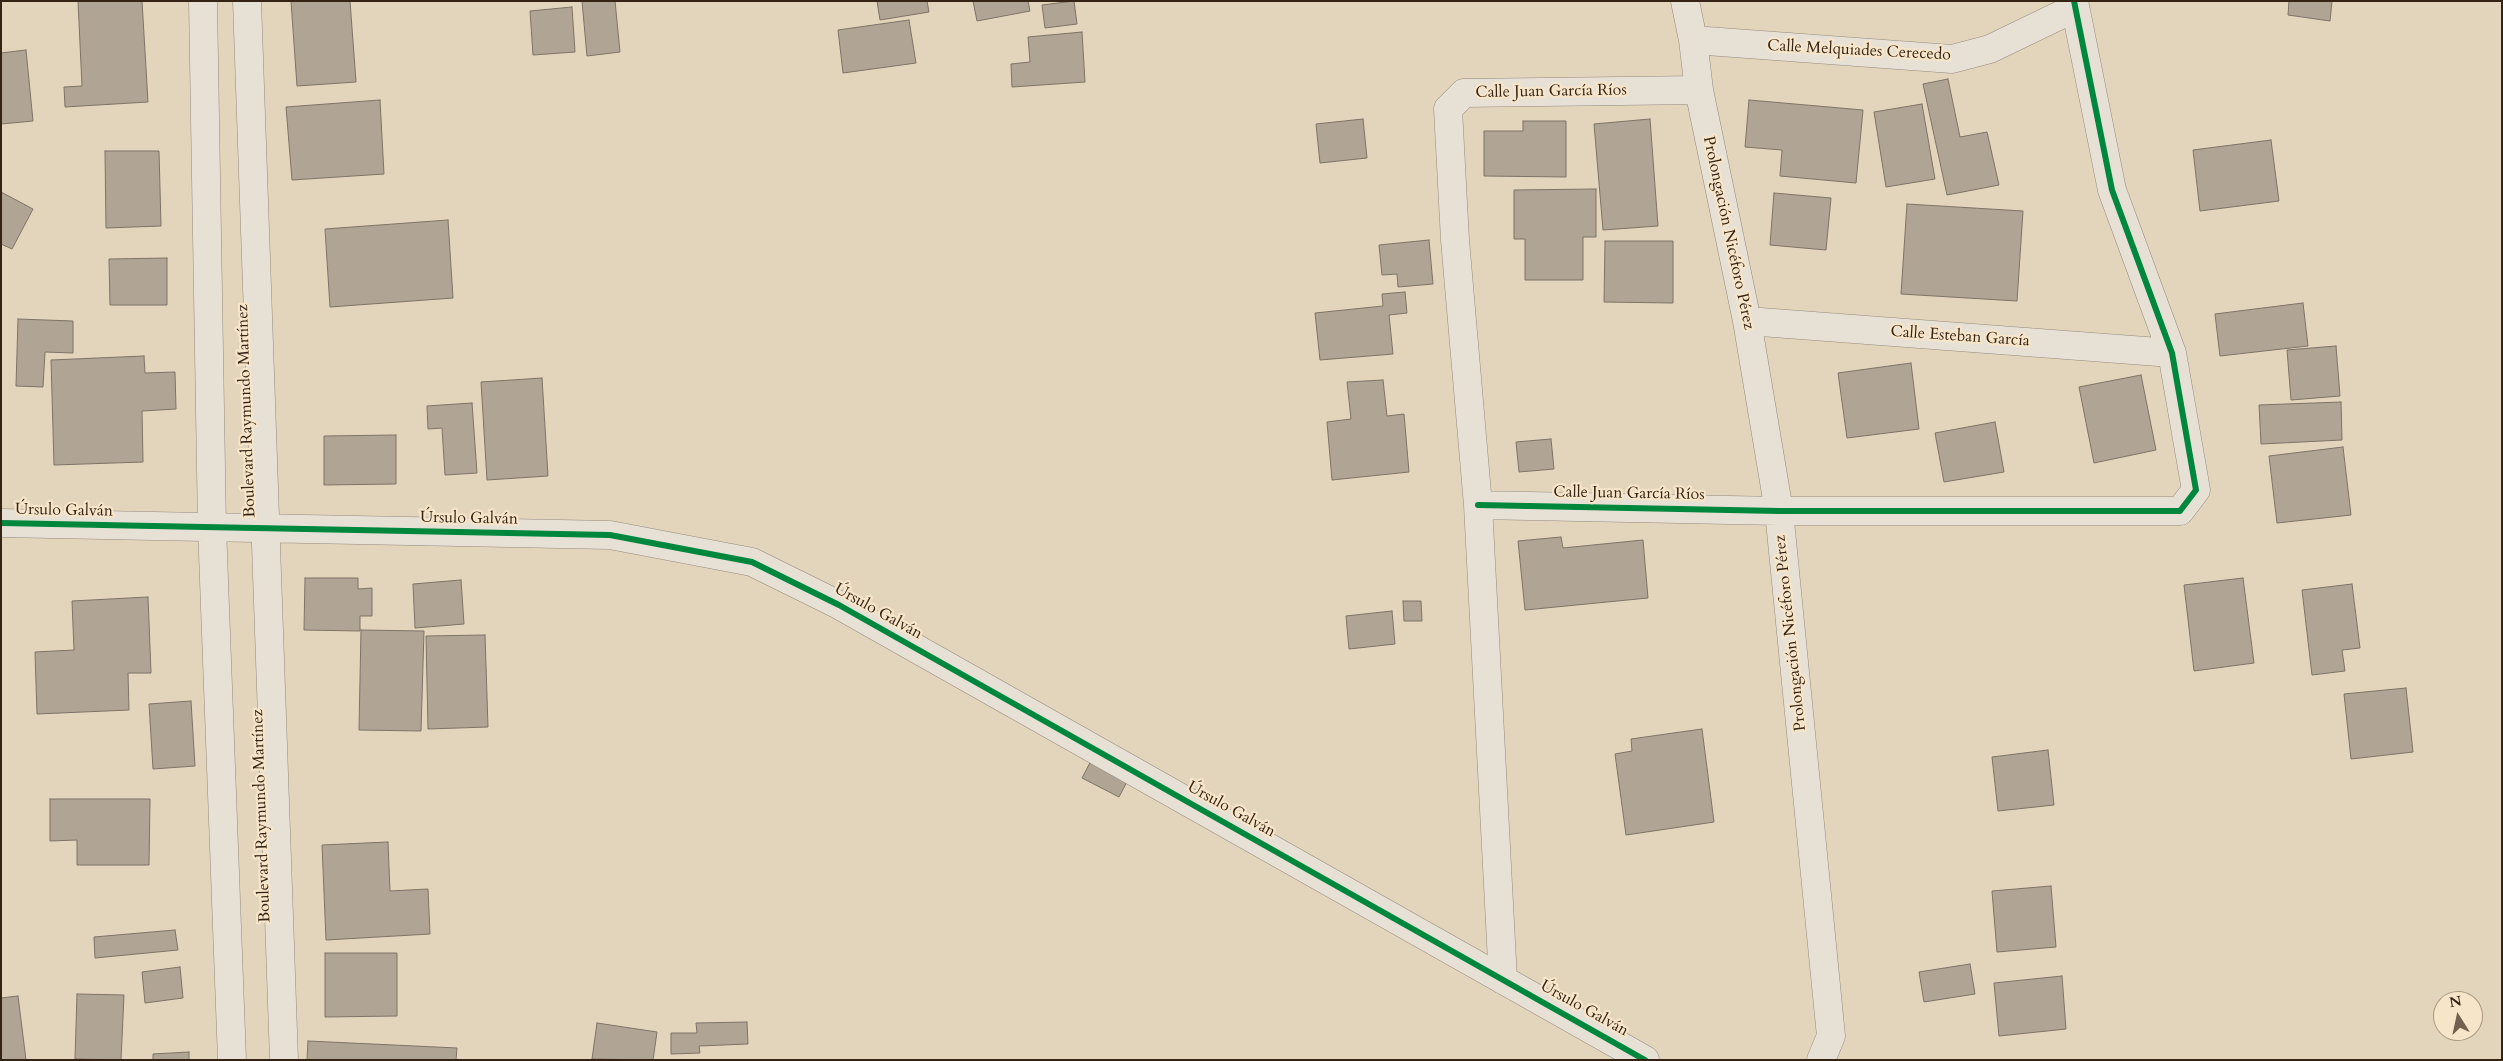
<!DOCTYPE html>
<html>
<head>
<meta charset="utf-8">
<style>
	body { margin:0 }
	#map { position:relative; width:2503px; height:1061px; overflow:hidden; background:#e3d4bc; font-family:Cardo,serif }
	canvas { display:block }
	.frame { position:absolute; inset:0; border:2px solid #352314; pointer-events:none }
	.north { position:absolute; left:2433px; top:991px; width:50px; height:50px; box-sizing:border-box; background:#f7e5ca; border:1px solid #a99781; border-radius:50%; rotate:350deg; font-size:14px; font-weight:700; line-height:20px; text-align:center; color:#352314 }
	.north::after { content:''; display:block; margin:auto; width:18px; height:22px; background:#72614f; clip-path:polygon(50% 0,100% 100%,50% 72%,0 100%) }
</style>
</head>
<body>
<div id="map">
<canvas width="2503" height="1061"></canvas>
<div class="frame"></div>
<div class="north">N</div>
</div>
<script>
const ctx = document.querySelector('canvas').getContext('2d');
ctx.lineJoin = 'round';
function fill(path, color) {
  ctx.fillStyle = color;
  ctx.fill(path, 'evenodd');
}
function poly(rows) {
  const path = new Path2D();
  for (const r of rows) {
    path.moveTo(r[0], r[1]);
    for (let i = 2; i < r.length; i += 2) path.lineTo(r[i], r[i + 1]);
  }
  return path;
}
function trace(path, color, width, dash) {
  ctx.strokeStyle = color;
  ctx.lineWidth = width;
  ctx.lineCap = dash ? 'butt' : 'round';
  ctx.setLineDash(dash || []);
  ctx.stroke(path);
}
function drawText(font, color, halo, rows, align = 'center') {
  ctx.font = font + ' Cardo,serif';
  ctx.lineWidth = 4.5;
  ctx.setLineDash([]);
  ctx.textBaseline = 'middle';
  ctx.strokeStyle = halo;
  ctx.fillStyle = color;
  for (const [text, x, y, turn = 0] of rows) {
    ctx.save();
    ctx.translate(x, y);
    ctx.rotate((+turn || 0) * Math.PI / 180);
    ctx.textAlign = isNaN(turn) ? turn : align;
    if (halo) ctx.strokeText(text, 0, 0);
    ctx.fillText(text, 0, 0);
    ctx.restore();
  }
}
const building = poly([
	[78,1,142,1,148,102,65,107,64,87,82,86,78,1],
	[291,1,350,1,356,82,297,86,291,1],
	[582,1,615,1,620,52,587,56,582,1],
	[877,1,927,1,929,12,880,20,877,1],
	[973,1,1028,1,1030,11,977,21,973,1],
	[1074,1,1077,24,1045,28,1042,5,1074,1],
	[2289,1,2332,1,2330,21,2288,15,2289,1],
	[572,7,575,52,533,55,530,11,572,7],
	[909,20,916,63,843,73,838,30,909,20],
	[1082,32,1085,82,1012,87,1011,64,1030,62,1028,37,1082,32],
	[26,50,33,121,1,124,1,53,26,50],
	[1948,79,1960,137,1987,132,1999,185,1947,195,1923,84,1948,79],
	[380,100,384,174,292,180,286,107,380,100],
	[1749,100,1863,110,1856,183,1780,176,1782,150,1745,147,1749,100],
	[1922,104,1935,179,1886,187,1874,112,1922,104],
	[1363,119,1367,158,1320,163,1316,124,1363,119],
	[1650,119,1658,226,1603,230,1594,124,1650,119],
	[1523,121,1566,121,1566,177,1484,176,1484,131,1523,131,1523,121],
	[2271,140,2279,201,2200,211,2193,150,2271,140],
	[105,151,159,151,161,226,106,228,105,151],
	[1596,189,1596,237,1583,237,1583,280,1525,280,1525,239,1514,239,1514,190,1596,189],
	[1,192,33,209,12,249,1,244,1,192],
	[1774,193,1831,198,1826,250,1770,245,1774,193],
	[1907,204,2023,211,2017,301,1901,294,1907,204],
	[448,220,453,298,330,307,325,229,448,220],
	[1429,240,1433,284,1398,287,1397,274,1382,275,1379,245,1429,240],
	[1605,241,1673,241,1673,303,1604,302,1605,241],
	[167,258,167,305,110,305,109,259,167,258],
	[1405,292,1407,313,1389,315,1393,354,1320,360,1315,313,1383,306,1382,294,1405,292],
	[2303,303,2308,346,2220,356,2215,314,2303,303],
	[18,319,73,321,73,353,45,352,43,387,16,386,18,319],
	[2336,346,2340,396,2291,400,2287,350,2336,346],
	[144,356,145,373,175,372,176,409,142,411,143,462,54,465,51,360,144,356],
	[1911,363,1919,429,1847,438,1838,373,1911,363],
	[2141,375,2156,450,2094,463,2079,387,2141,375],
	[542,378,548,476,487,480,481,382,542,378],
	[1383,380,1387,416,1404,414,1409,472,1332,480,1327,422,1351,419,1347,382,1383,380],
	[2341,402,2342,440,2261,444,2259,405,2341,402],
	[472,403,477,473,445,475,442,428,428,429,427,406,472,403],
	[1995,422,2004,472,1944,482,1935,433,1995,422],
	[396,435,396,484,324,485,324,436,396,435],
	[1551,439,1554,469,1519,472,1516,442,1551,439],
	[2343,447,2351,515,2277,523,2269,456,2343,447],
	[1561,537,1563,548,1643,540,1648,598,1525,610,1518,541,1561,537],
	[305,578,358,578,358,589,372,588,372,616,360,616,360,631,304,630,305,578],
	[2243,578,2254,663,2194,671,2184,585,2243,578],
	[461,580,464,624,415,628,413,584,461,580],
	[2352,584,2360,648,2342,650,2345,671,2312,675,2302,590,2352,584],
	[148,597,151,673,128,673,129,710,37,714,35,652,74,650,72,601,148,597],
	[1403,601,1421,601,1422,621,1404,621,1403,601],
	[1392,611,1395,644,1349,649,1346,616,1392,611],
	[361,630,424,631,421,731,359,730,361,630],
	[485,635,488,727,428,729,426,636,485,635],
	[2406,688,2413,752,2351,759,2344,694,2406,688],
	[191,701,195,766,153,769,149,704,191,701],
	[1702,729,1714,822,1626,835,1615,754,1632,751,1631,739,1702,729],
	[2048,750,2054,805,1998,811,1992,757,2048,750],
	[1094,755,1131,774,1119,797,1082,778,1094,755],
	[50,799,150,799,149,865,77,865,77,840,50,841,50,799],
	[388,842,390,891,428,889,430,934,326,940,322,845,388,842],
	[2051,886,2056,947,1997,952,1992,891,2051,886],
	[175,930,178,950,95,958,94,937,175,930],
	[325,953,397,953,397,1016,325,1017,325,953],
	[1970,964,1975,994,1924,1002,1919,972,1970,964],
	[180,967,183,998,145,1003,142,972,180,967],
	[2062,976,2066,1029,1999,1036,1994,983,2062,976],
	[77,994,124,995,121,1060,75,1059,77,994],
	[18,996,26,1060,1,1060,1,998,18,996],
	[747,1022,748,1044,699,1046,700,1053,671,1054,671,1033,697,1033,696,1023,747,1022],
	[597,1023,657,1032,653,1060,592,1059,597,1023],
	[308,1041,457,1048,456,1060,307,1060,308,1041],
	[189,1052,189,1060,153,1060,153,1054,189,1052]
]);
fill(building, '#b0a595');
trace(building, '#7d7366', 1);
const street = poly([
	[203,1,212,527,232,1060],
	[247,1,284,1060],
	[1685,1,1693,40,1699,90,1747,321,1779,511,1831,1036,1821,1060],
	[1693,40,1952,59,1990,49,2075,8],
	[1747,321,2172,353],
	[1478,505,1779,511,2180,511,2196,490,2172,353,2112,190,2074,1],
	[1,523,610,535,752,562,839,605,1645,1060],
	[1503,980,1478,505,1455,240,1448,109,1464,93,1699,90]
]);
trace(street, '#958b7c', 29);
trace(street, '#e7e0d5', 28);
trace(poly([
	[1478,505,1779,511,2180,511,2196,490,2172,353,2112,190,2074,1],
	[1,523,610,535,752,562,839,605,1645,1060]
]), '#00873e', 6);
drawText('16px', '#352314', '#f7e5ca', [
	["Calle Melquiades Cerecedo",1859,51,3],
	["Calle Juan García Ríos",1551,92,-1],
	["Prolongación Nicéforo Pérez",1728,233,78],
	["Calle Esteban García",1960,337,4],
	["Boulevard Raymundo Martínez",247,411,-92],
	["Calle Juan García Ríos",1629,494,1],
	["Úrsulo Galván",64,511,1],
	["Úrsulo Galván",469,519,1],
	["Úrsulo Galván",878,612,29],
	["Prolongación Nicéforo Pérez",1791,633,-96],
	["Úrsulo Galván",1231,810,29],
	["Boulevard Raymundo Martínez",262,816,-92],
	["Úrsulo Galván",1584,1009,29]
]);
</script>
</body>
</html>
